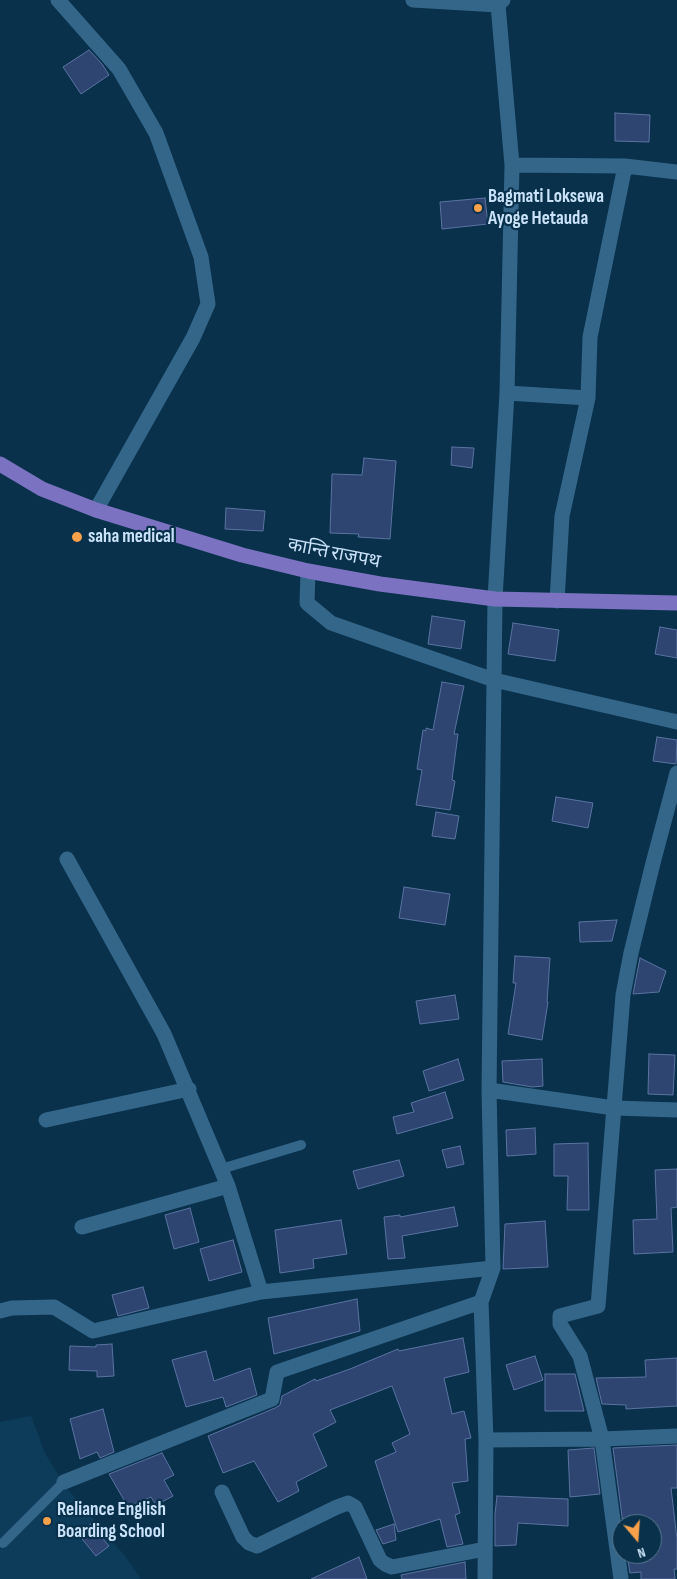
<!DOCTYPE html>
<html>
<head>
<meta charset="utf-8">
<style>
	body { margin:0 }
	#map { position:relative; width:677px; height:1579px; overflow:hidden; background:#09314b; font-family:"Sofia Sans Condensed",sans-serif }
	canvas { display:block }
	.north { position:absolute; left:612px; top:1514px; width:50px; height:50px; box-sizing:border-box; background:#09314b; border:1px solid #567891; border-radius:50%; rotate:162deg; font-size:14px; font-weight:700; line-height:20px; text-align:center; color:#cae3f9 }
	.north::after { content:''; display:block; margin:auto; width:18px; height:22px; background:#f8a14a; clip-path:polygon(50% 0,100% 100%,50% 72%,0 100%) }
</style>
</head>
<body>
<div id="map">
<canvas width="677" height="1579"></canvas>
<div class="north">N</div>
</div>
<script>
const ctx = document.querySelector('canvas').getContext('2d');
ctx.lineJoin = 'round';
function fill(path, color) {
  ctx.fillStyle = color;
  ctx.fill(path, 'evenodd');
}
function poly(rows) {
  const path = new Path2D();
  for (const r of rows) {
    path.moveTo(r[0], r[1]);
    for (let i = 2; i < r.length; i += 2) path.lineTo(r[i], r[i + 1]);
  }
  return path;
}
function trace(path, color, width, dash) {
  ctx.strokeStyle = color;
  ctx.lineWidth = width;
  ctx.lineCap = dash ? 'butt' : 'round';
  ctx.setLineDash(dash || []);
  ctx.stroke(path);
}
function drawText(font, color, halo, rows, align = 'center') {
  ctx.font = font + ' "Sofia Sans Condensed","Noto Sans Devanagari",sans-serif';
  ctx.lineWidth = 4.5;
  ctx.setLineDash([]);
  ctx.textBaseline = 'middle';
  ctx.strokeStyle = halo;
  ctx.fillStyle = color;
  for (const [text, x, y, turn = 0] of rows) {
    ctx.save();
    ctx.translate(x, y);
    ctx.rotate((+turn || 0) * Math.PI / 180);
    ctx.textAlign = isNaN(turn) ? turn : align;
    if (halo) ctx.strokeText(text, 0, 0);
    ctx.fillText(text, 0, 0);
    ctx.restore();
  }
}
fill(poly([
	[31,1416,45,1453,65,1486,125,1556,141,1579,0,1579,0,1422]
]), '#0d3c5a');
const building = poly([
	[89,50,102,64,109,75,81,94,63,67,89,50],
	[615,113,650,115,649,142,615,141,615,113],
	[485,198,488,224,442,229,440,202,485,198],
	[452,447,474,448,472,468,451,465,452,447],
	[364,458,396,461,390,539,358,537,359,534,330,533,332,474,362,475,364,458],
	[226,508,265,511,263,531,225,529,226,508],
	[432,616,465,621,461,649,428,644,432,616],
	[513,623,559,630,555,661,508,654,513,623],
	[660,627,677,630,677,658,655,654,660,627],
	[442,682,464,686,454,734,458,734,452,780,455,781,450,810,416,805,422,770,417,769,423,730,426,731,426,728,433,730,442,682],
	[657,737,677,740,676,764,653,761,657,737],
	[556,797,593,803,588,828,552,821,556,797],
	[436,812,459,816,455,839,432,836,436,812],
	[404,887,450,894,445,925,399,918,404,887],
	[617,920,612,941,580,942,579,922,617,920],
	[515,956,550,958,547,1002,548,1002,542,1040,508,1034,516,983,513,983,515,956],
	[640,958,666,971,659,992,633,994,640,958],
	[455,995,459,1019,420,1024,416,1001,455,995],
	[649,1054,675,1055,673,1095,648,1094,649,1054],
	[458,1059,464,1080,429,1091,423,1071,458,1059],
	[542,1059,543,1086,532,1087,503,1082,502,1061,542,1059],
	[445,1092,453,1118,397,1134,393,1117,414,1112,411,1103,445,1092],
	[535,1128,536,1154,507,1156,506,1130,535,1128],
	[588,1143,589,1210,567,1210,568,1176,554,1176,554,1144,588,1143],
	[460,1146,464,1164,447,1168,442,1150,460,1146],
	[399,1160,404,1176,358,1189,353,1171,399,1160],
	[677,1169,677,1207,671,1208,673,1252,634,1254,633,1220,657,1219,655,1170,677,1169],
	[454,1207,458,1226,402,1236,405,1258,388,1259,384,1217,400,1215,400,1217,454,1207],
	[190,1208,199,1242,174,1249,165,1215,190,1208],
	[341,1220,347,1254,313,1259,314,1268,280,1273,275,1230,341,1220],
	[545,1221,548,1267,503,1269,505,1224,545,1221],
	[233,1240,242,1272,209,1281,200,1249,233,1240],
	[143,1287,149,1308,118,1316,112,1295,143,1287],
	[357,1299,360,1331,274,1354,268,1318,357,1299],
	[463,1338,469,1372,444,1378,452,1414,464,1411,471,1438,465,1439,468,1481,452,1483,460,1513,455,1515,463,1544,447,1547,440,1519,398,1532,375,1461,396,1452,392,1443,410,1434,392,1386,330,1410,336,1422,313,1434,327,1466,296,1482,299,1491,278,1502,254,1461,223,1473,208,1436,275,1408,280,1405,282,1396,315,1379,316,1381,350,1369,398,1349,399,1351,463,1338],
	[112,1344,114,1376,97,1377,97,1371,69,1370,70,1346,96,1347,96,1345,112,1344],
	[206,1351,214,1381,250,1368,257,1395,226,1407,223,1397,186,1407,172,1360,206,1351],
	[535,1356,543,1380,514,1390,506,1365,535,1356],
	[677,1358,677,1406,626,1409,626,1405,602,1404,596,1378,646,1377,645,1360,677,1358],
	[545,1374,575,1374,584,1411,545,1411,545,1374],
	[103,1409,114,1452,100,1458,97,1452,80,1459,70,1419,103,1409],
	[677,1445,677,1488,671,1488,677,1539,677,1569,674,1569,675,1579,641,1579,641,1572,630,1573,627,1554,652,1554,652,1524,623,1524,613,1448,677,1445],
	[594,1448,600,1494,570,1497,568,1450,594,1448],
	[162,1453,174,1475,164,1480,173,1496,156,1505,151,1497,128,1507,109,1474,162,1453],
	[497,1496,568,1499,568,1526,518,1523,516,1545,495,1546,495,1514,497,1496],
	[91,1524,109,1546,96,1556,78,1534,91,1524],
	[394,1524,396,1540,383,1544,376,1530,394,1524],
	[359,1557,367,1579,311,1579,359,1557],
	[465,1562,466,1579,402,1579,401,1575,465,1562]
]);
fill(building, '#2e4571');
trace(building, '#5a73a2', 1);
trace(poly([
	[221,1169,301,1145],
	[3,1543,64,1482]
]), '#34668a', 10);
trace(poly([
	[58,0,119,69,156,133,201,257,208,304,193,338,96,510],
	[413,0,498,5,503,0],
	[512,165,625,166,677,172],
	[507,393,588,398],
	[308,571,307,603,331,623,494,680,677,722],
	[557,601,562,516,588,398,590,337,625,166],
	[67,859,164,1034,228,1186],
	[489,1090,614,1108,677,1110],
	[46,1120,189,1089],
	[82,1227,228,1186,261,1292],
	[0,1311,12,1308,54,1307,93,1331,261,1292,493,1268],
	[486,1440,602,1439,677,1436],
	[64,1482,272,1399,277,1372,481,1302],
	[222,1492,243,1537,249,1543,257,1546,337,1507,348,1503,355,1507,380,1560,385,1564,392,1567,485,1549],
	[485,1579,486,1440,481,1302,493,1268,489,1090,495,599,507,393,512,165,498,5,495,0],
	[621,1579,602,1439,580,1356,560,1324,560,1316,598,1306,623,995,631,953,653,863,677,773]
]), '#34668a', 15);
trace(poly([
	[0,464,42,489,96,510,242,555,308,571,380,584,495,599,677,603]
]), '#7b73c1', 15);
for (const [x, y, r, color] of [
	[478,208,5,"#f8a14a"],
	[77,537,6,"#f8a14a"],
	[47,1521,5,"#f8a14a"]
]) {
  const dot = new Path2D();
  dot.arc(x, y, r, 0, 2 * Math.PI);
  ctx.fillStyle = color;
  ctx.fill(dot);
  trace(dot, '#09314b', 2);
}
drawText('bold 19px', '#cae3f9', '#09314b', [
	["Bagmati Loksewa",488,197],
	["Ayoge Hetauda",488,219],
	["saha medical",88,537],
	["Reliance English",57,1510],
	["Boarding School",57,1532]
], 'left');
drawText('19px', '#cae3f9', '#09314b', [
	["कान्ति राजपथ",334,554,11]
]);
</script>
</body>
</html>
